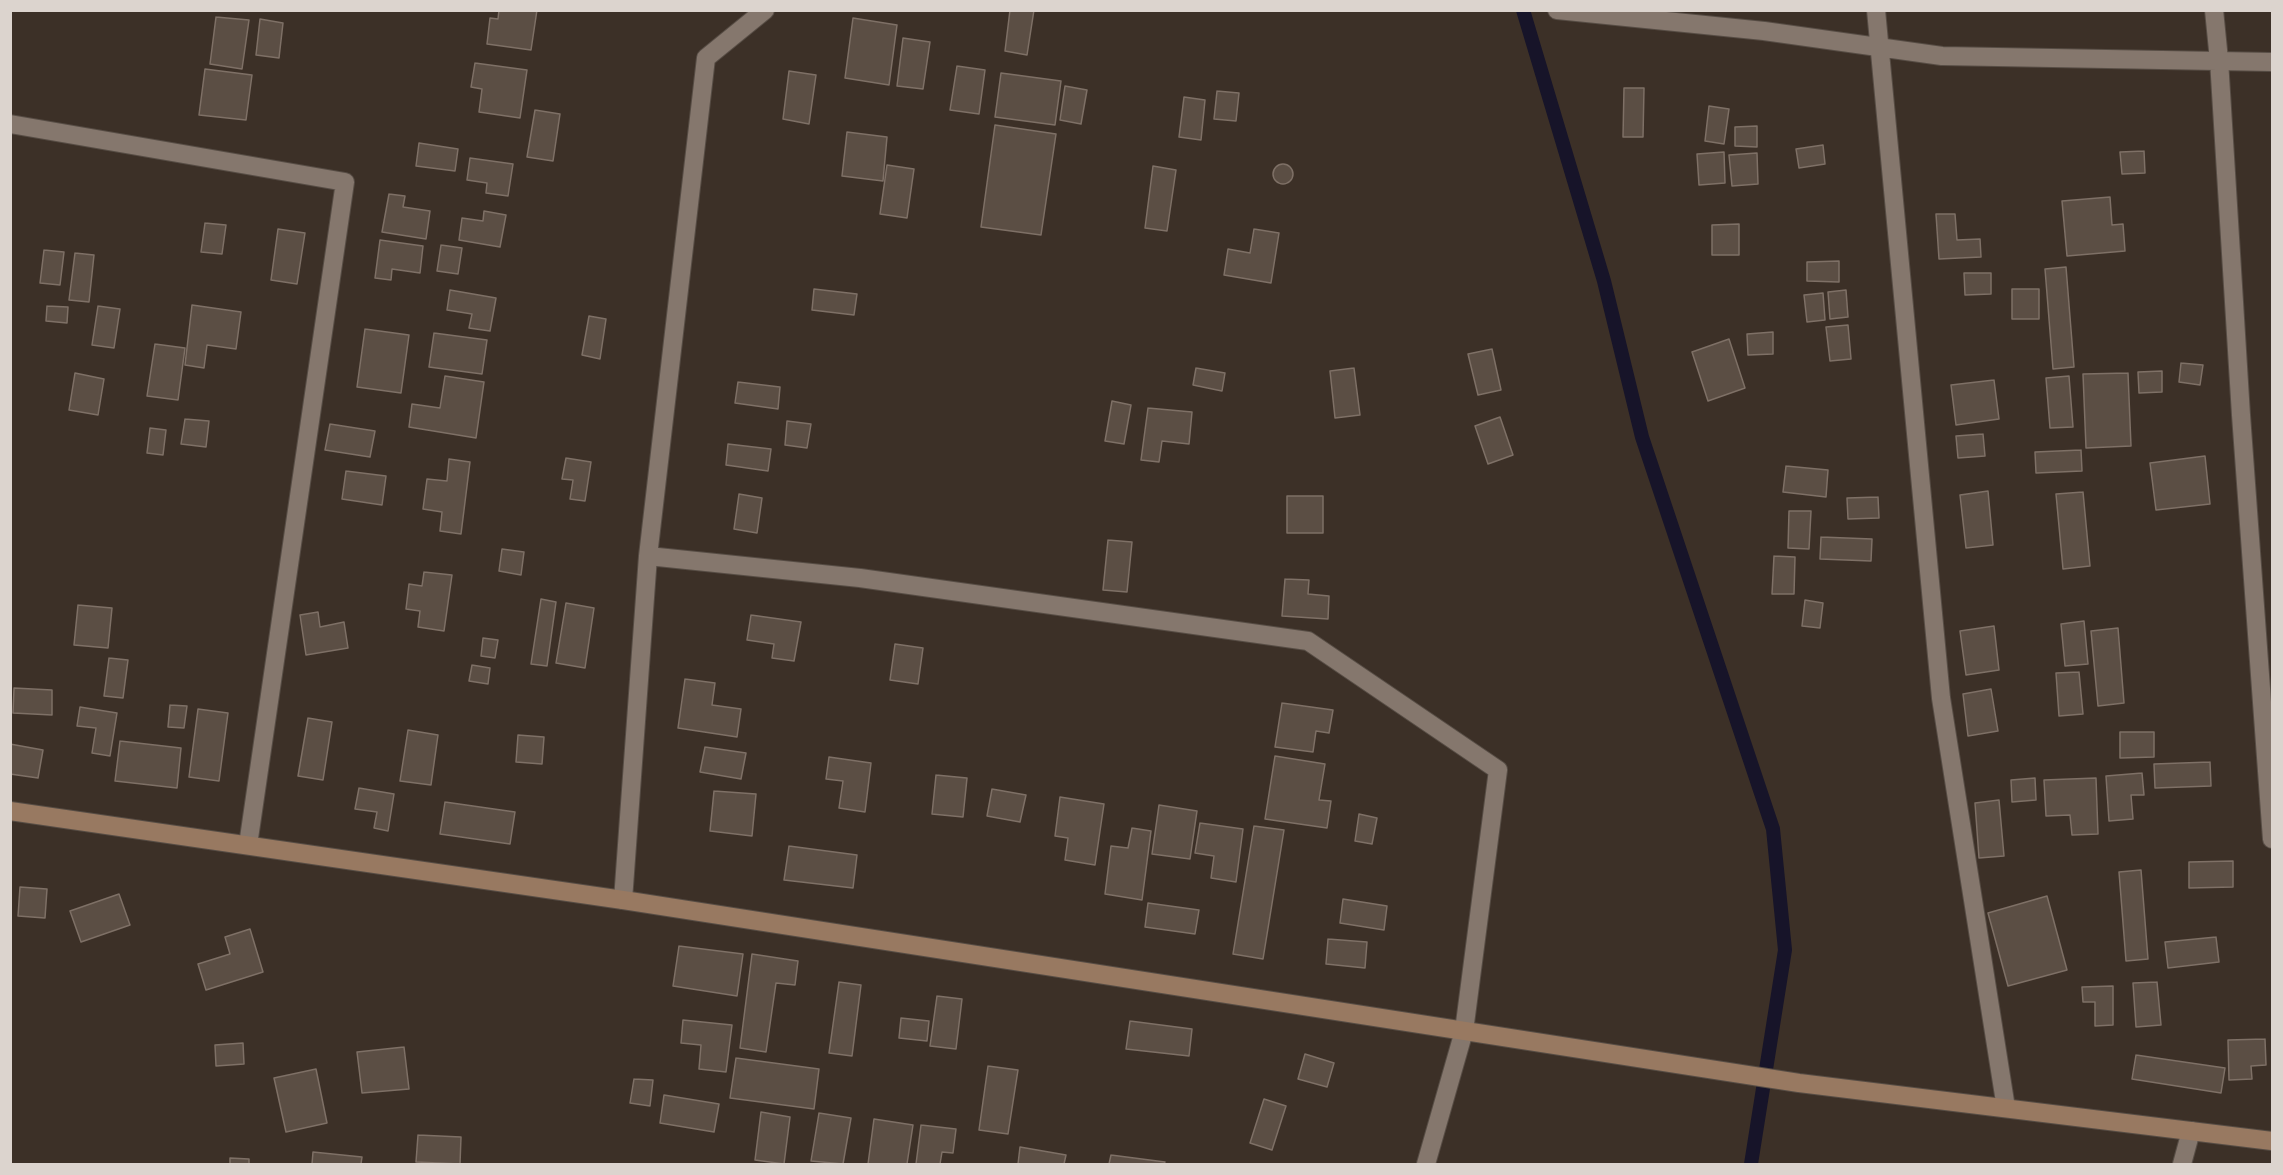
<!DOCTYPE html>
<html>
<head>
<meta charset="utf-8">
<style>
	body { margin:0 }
	#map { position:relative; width:2283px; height:1175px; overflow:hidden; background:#3c3027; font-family:Barlow,sans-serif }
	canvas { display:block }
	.frame { position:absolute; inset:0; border:12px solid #dcd4ce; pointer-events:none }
</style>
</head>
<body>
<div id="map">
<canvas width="2283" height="1175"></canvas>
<div class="frame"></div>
</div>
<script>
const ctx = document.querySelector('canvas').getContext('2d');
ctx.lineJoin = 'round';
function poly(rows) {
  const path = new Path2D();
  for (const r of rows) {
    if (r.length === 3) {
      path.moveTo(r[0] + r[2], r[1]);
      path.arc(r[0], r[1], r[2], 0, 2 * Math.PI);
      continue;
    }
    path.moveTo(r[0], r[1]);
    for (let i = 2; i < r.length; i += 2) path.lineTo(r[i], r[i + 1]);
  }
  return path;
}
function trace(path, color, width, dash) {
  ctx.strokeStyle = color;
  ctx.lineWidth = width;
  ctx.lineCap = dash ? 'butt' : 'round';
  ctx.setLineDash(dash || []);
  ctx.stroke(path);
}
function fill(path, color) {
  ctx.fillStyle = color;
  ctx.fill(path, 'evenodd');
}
trace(poly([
	[1523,10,1604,281,1642,437,1773,829,1785,950,1751,1164]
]), '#171429', 14);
const building = poly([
	[499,10,537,10,531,50,487,44,490,18,498,19,499,10],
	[1010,10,1034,10,1027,55,1005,51,1010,10],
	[216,17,249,20,242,69,210,64,216,17],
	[853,18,897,25,889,85,845,78,853,18],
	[260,19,283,23,279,58,256,55,260,19],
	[903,38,930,42,923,89,897,86,903,38],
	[475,63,527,70,520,118,479,112,482,89,471,87,475,63],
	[957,66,985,70,979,114,950,110,957,66],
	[205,69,252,75,246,120,199,115,205,69],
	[789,71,816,75,809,124,783,119,789,71],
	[1001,73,1061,81,1055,125,995,117,1001,73],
	[1065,86,1087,90,1081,124,1060,120,1065,86],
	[1624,88,1644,88,1643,137,1623,137,1624,88],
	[1217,91,1239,93,1236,121,1214,119,1217,91],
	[1184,97,1205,100,1201,140,1179,137,1184,97],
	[1709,106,1729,109,1724,144,1705,141,1709,106],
	[535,110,560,114,553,161,527,157,535,110],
	[995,125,1056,134,1041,235,981,227,995,125],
	[1757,126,1757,147,1735,146,1735,127,1757,126],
	[847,132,887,137,883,181,842,176,847,132],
	[419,143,458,149,455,171,416,166,419,143],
	[1823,145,1825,164,1799,168,1796,149,1823,145],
	[2144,151,2145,173,2122,174,2120,152,2144,151],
	[1724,152,1725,183,1699,185,1697,154,1724,152],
	[1757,153,1758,184,1732,186,1729,155,1757,153],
	[470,158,513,164,508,196,486,193,487,183,467,180,470,158],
	[1283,174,10],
	[887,165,914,169,907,218,880,214,887,165],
	[1153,166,1176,170,1167,231,1145,228,1153,166],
	[389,194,405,196,403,207,430,211,426,239,382,232,389,194],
	[2110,197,2112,225,2123,224,2125,251,2067,256,2062,201,2110,197],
	[484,211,506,215,500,247,459,240,462,218,483,221,484,211],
	[1936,214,1955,214,1957,240,1980,239,1981,257,1939,259,1936,214],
	[205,223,226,225,222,254,201,252,205,223],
	[1739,224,1739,255,1712,255,1712,225,1739,224],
	[278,229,305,233,297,284,271,280,278,229],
	[1254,229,1279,233,1271,283,1224,275,1228,249,1250,253,1254,229],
	[380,240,423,246,420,273,392,269,391,280,375,278,380,240],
	[441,245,462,248,458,274,437,271,441,245],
	[44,250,64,252,60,285,40,283,44,250],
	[75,253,94,255,89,302,69,300,75,253],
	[1839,261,1839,282,1807,281,1807,262,1839,261],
	[2066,267,2074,367,2053,369,2045,269,2066,267],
	[1964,273,1991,273,1991,294,1965,295,1964,273],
	[814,289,857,294,854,315,812,310,814,289],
	[2012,289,2039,289,2039,319,2012,319,2012,289],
	[450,290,496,298,490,331,469,328,472,314,447,310,450,290],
	[1846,290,1848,317,1830,319,1828,292,1846,290],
	[1823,293,1825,320,1807,322,1804,295,1823,293],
	[192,305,241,312,236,349,207,345,204,368,185,365,192,305],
	[47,306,68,307,67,323,46,321,47,306],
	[98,306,120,309,114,348,92,345,98,306],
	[589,316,606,319,600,359,582,355,589,316],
	[1848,325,1851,359,1830,361,1826,327,1848,325],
	[365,329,409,335,401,393,357,387,365,329],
	[1773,332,1773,354,1748,355,1747,334,1773,332],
	[434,333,487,340,482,374,429,367,434,333],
	[1729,339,1745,388,1708,401,1692,352,1729,339],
	[155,344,185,348,178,400,147,396,155,344],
	[1492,349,1501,390,1478,395,1468,354,1492,349],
	[2181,363,2203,365,2200,385,2179,382,2181,363],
	[1196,368,1225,373,1222,391,1193,385,1196,368],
	[1354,368,1360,415,1335,418,1330,371,1354,368],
	[2162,371,2162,392,2139,393,2138,372,2162,371],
	[75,373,104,379,98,415,69,410,75,373],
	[2128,373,2131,446,2086,448,2083,374,2128,373],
	[445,376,484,382,476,438,409,427,412,404,440,408,445,376],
	[2069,376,2073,427,2050,428,2046,378,2069,376],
	[1994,380,1999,419,1956,425,1951,385,1994,380],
	[738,382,780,387,778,409,735,403,738,382],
	[1112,401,1131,405,1124,444,1105,441,1112,401],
	[1148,408,1192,412,1189,444,1162,441,1159,462,1141,460,1148,408],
	[1500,417,1513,455,1488,464,1475,426,1500,417],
	[185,419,209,421,206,447,181,444,185,419],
	[787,421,811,424,807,448,785,445,787,421],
	[330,424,375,431,370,457,325,450,330,424],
	[150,428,166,430,163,455,147,453,150,428],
	[1983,434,1985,456,1958,458,1956,436,1983,434],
	[728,444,771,449,768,471,726,465,728,444],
	[2081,450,2082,471,2036,473,2035,452,2081,450],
	[2205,456,2210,504,2156,510,2150,463,2205,456],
	[566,458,591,462,585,501,570,499,573,480,562,479,566,458],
	[449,459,470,462,461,534,440,531,442,512,423,509,427,479,447,481,449,459],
	[1786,466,1828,470,1826,497,1783,492,1786,466],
	[346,471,386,476,382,505,342,499,346,471],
	[1988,491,1993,545,1966,548,1960,495,1988,491],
	[2083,492,2090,566,2063,569,2056,494,2083,492],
	[739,494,762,498,757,533,734,529,739,494],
	[1287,496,1323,496,1323,533,1287,533,1287,496],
	[1878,497,1879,518,1848,519,1847,498,1878,497],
	[1789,511,1811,511,1809,549,1788,548,1789,511],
	[1821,537,1872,539,1871,561,1820,559,1821,537],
	[1108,540,1132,542,1127,592,1103,590,1108,540],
	[502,549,524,552,521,575,499,571,502,549],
	[1774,556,1795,557,1794,594,1772,594,1774,556],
	[424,572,452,575,444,631,418,627,420,611,406,609,409,584,422,586,424,572],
	[1285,579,1309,580,1308,594,1329,596,1328,619,1282,616,1285,579],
	[541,599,556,602,547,666,531,664,541,599],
	[1805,600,1823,603,1820,628,1802,626,1805,600],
	[566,603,594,608,585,668,556,663,566,603],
	[78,605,112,608,108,648,74,645,78,605],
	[318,612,320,627,344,622,348,648,306,655,300,615,318,612],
	[751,615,801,622,794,661,772,658,774,644,747,640,751,615],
	[2084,621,2088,664,2065,666,2061,624,2084,621],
	[1994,626,1999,670,1966,675,1960,631,1994,626],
	[2118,628,2124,703,2098,706,2091,631,2118,628],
	[483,638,498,640,495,658,481,656,483,638],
	[895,644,923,648,918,684,890,680,895,644],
	[109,658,128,660,123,698,104,696,109,658],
	[472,665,490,668,488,684,469,681,472,665],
	[2079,672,2083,714,2059,716,2056,673,2079,672],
	[685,679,715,683,712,705,741,709,737,737,678,728,685,679],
	[14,688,52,690,52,715,13,713,14,688],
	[1991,689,1998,731,1968,736,1963,694,1991,689],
	[1282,703,1333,710,1329,733,1316,731,1313,752,1275,747,1282,703],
	[170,705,187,706,184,728,168,727,170,705],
	[80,707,117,713,110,756,92,753,96,728,77,726,80,707],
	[198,709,228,713,219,781,189,777,198,709],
	[308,718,332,722,323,780,298,776,308,718],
	[408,730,438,735,431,785,400,781,408,730],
	[2120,732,2154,732,2154,757,2120,758,2120,732],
	[518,735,544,737,542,764,516,762,518,735],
	[120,741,181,748,177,788,115,781,120,741],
	[10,744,43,750,38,778,10,774,10,744],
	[705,747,746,753,741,779,700,772,705,747],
	[1275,756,1325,764,1319,800,1331,801,1327,828,1265,819,1275,756],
	[829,757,871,763,865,812,839,808,843,781,826,779,829,757],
	[2210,762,2211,786,2155,788,2154,764,2210,762],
	[2142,773,2144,795,2131,795,2133,819,2109,821,2106,776,2142,773],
	[936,775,967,778,963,817,932,814,936,775],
	[2035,778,2036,800,2012,802,2011,780,2035,778],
	[2096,778,2098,834,2072,835,2070,815,2046,816,2044,780,2096,778],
	[359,788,394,794,388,831,374,828,377,812,355,809,359,788],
	[992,789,1026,795,1020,822,987,816,992,789],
	[714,791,756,794,752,836,710,831,714,791],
	[1060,797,1104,804,1095,865,1065,860,1068,838,1055,836,1060,797],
	[1999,800,2004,856,1979,858,1975,803,1999,800],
	[445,802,515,812,510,844,440,834,445,802],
	[1159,805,1197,811,1190,859,1152,854,1159,805],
	[1359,814,1377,818,1372,844,1355,841,1359,814],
	[1200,823,1243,829,1236,882,1211,878,1214,856,1195,853,1200,823],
	[1254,826,1284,830,1263,959,1233,954,1254,826],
	[1132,828,1151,831,1142,900,1105,894,1111,846,1128,848,1132,828],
	[789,846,857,855,853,888,784,880,789,846],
	[2233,861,2233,887,2189,888,2189,862,2233,861],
	[2141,870,2148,959,2126,961,2119,872,2141,870],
	[20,887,47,889,45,918,18,916,20,887],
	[119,894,130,925,81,942,70,911,119,894],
	[2047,896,2067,970,2008,986,1988,913,2047,896],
	[1343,899,1387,906,1384,930,1340,923,1343,899],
	[1148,903,1199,910,1195,934,1145,927,1148,903],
	[250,929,263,972,206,990,198,964,230,954,225,937,250,929],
	[2216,937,2219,962,2168,968,2165,942,2216,937],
	[1328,939,1367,942,1365,968,1326,964,1328,939],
	[679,946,743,954,737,996,673,986,679,946],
	[752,954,798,961,795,985,776,983,766,1052,740,1048,752,954],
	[839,982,861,985,852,1056,829,1053,839,982],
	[2157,982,2161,1025,2136,1027,2133,983,2157,982],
	[2113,986,2113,1025,2095,1026,2095,1002,2083,1002,2082,987,2113,986],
	[937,996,962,999,956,1049,930,1046,937,996],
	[901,1018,929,1021,927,1041,899,1038,901,1018],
	[683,1020,732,1025,726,1072,699,1069,701,1045,681,1043,683,1020],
	[1130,1021,1192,1029,1189,1056,1126,1049,1130,1021],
	[2265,1039,2266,1065,2251,1066,2252,1079,2229,1080,2228,1040,2265,1039],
	[243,1043,244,1064,216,1066,215,1045,243,1043],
	[404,1047,409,1089,362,1093,357,1052,404,1047],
	[1305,1054,1334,1063,1327,1087,1298,1079,1305,1054],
	[2136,1055,2225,1068,2221,1093,2132,1079,2136,1055],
	[736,1058,819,1069,814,1109,730,1098,736,1058],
	[988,1066,1018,1070,1008,1134,979,1130,988,1066],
	[316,1069,327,1123,286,1132,274,1078,316,1069],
	[634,1079,653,1080,650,1106,630,1103,634,1079],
	[664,1095,719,1104,714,1132,660,1123,664,1095],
	[1264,1099,1286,1106,1272,1150,1250,1143,1264,1099],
	[761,1112,790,1117,784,1164,755,1160,761,1112],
	[819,1113,851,1118,843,1164,811,1161,819,1113],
	[874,1119,913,1125,907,1164,868,1164,874,1119],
	[921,1125,956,1129,953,1153,942,1152,940,1164,916,1164,921,1125],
	[418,1135,461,1137,460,1164,416,1162,418,1135],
	[1020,1147,1066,1155,1064,1164,1018,1164,1020,1147],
	[313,1152,362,1157,361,1164,312,1164,313,1152],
	[1111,1155,1165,1162,1164,1164,1109,1164,1111,1155],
	[230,1158,249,1159,249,1164,230,1164,230,1158]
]);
fill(building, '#5b4e44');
trace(building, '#7e7066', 1.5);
const street = poly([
	[1557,10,1764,31,1942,56,2272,62],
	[1876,10,1941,698,2006,1108],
	[2214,10,2219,60,2241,415,2272,839],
	[10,124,345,182,248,845],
	[648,556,860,578,1308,641,1498,770,1464,1031,1426,1164],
	[623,900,648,556,706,58,765,10],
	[2182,1164,2191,1131]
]);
const secondary = poly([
	[10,811,623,900,1799,1083,2272,1141]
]);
trace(street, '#574d45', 20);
trace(secondary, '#574d45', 20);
trace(street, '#85776d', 18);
trace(secondary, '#987961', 18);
</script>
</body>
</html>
